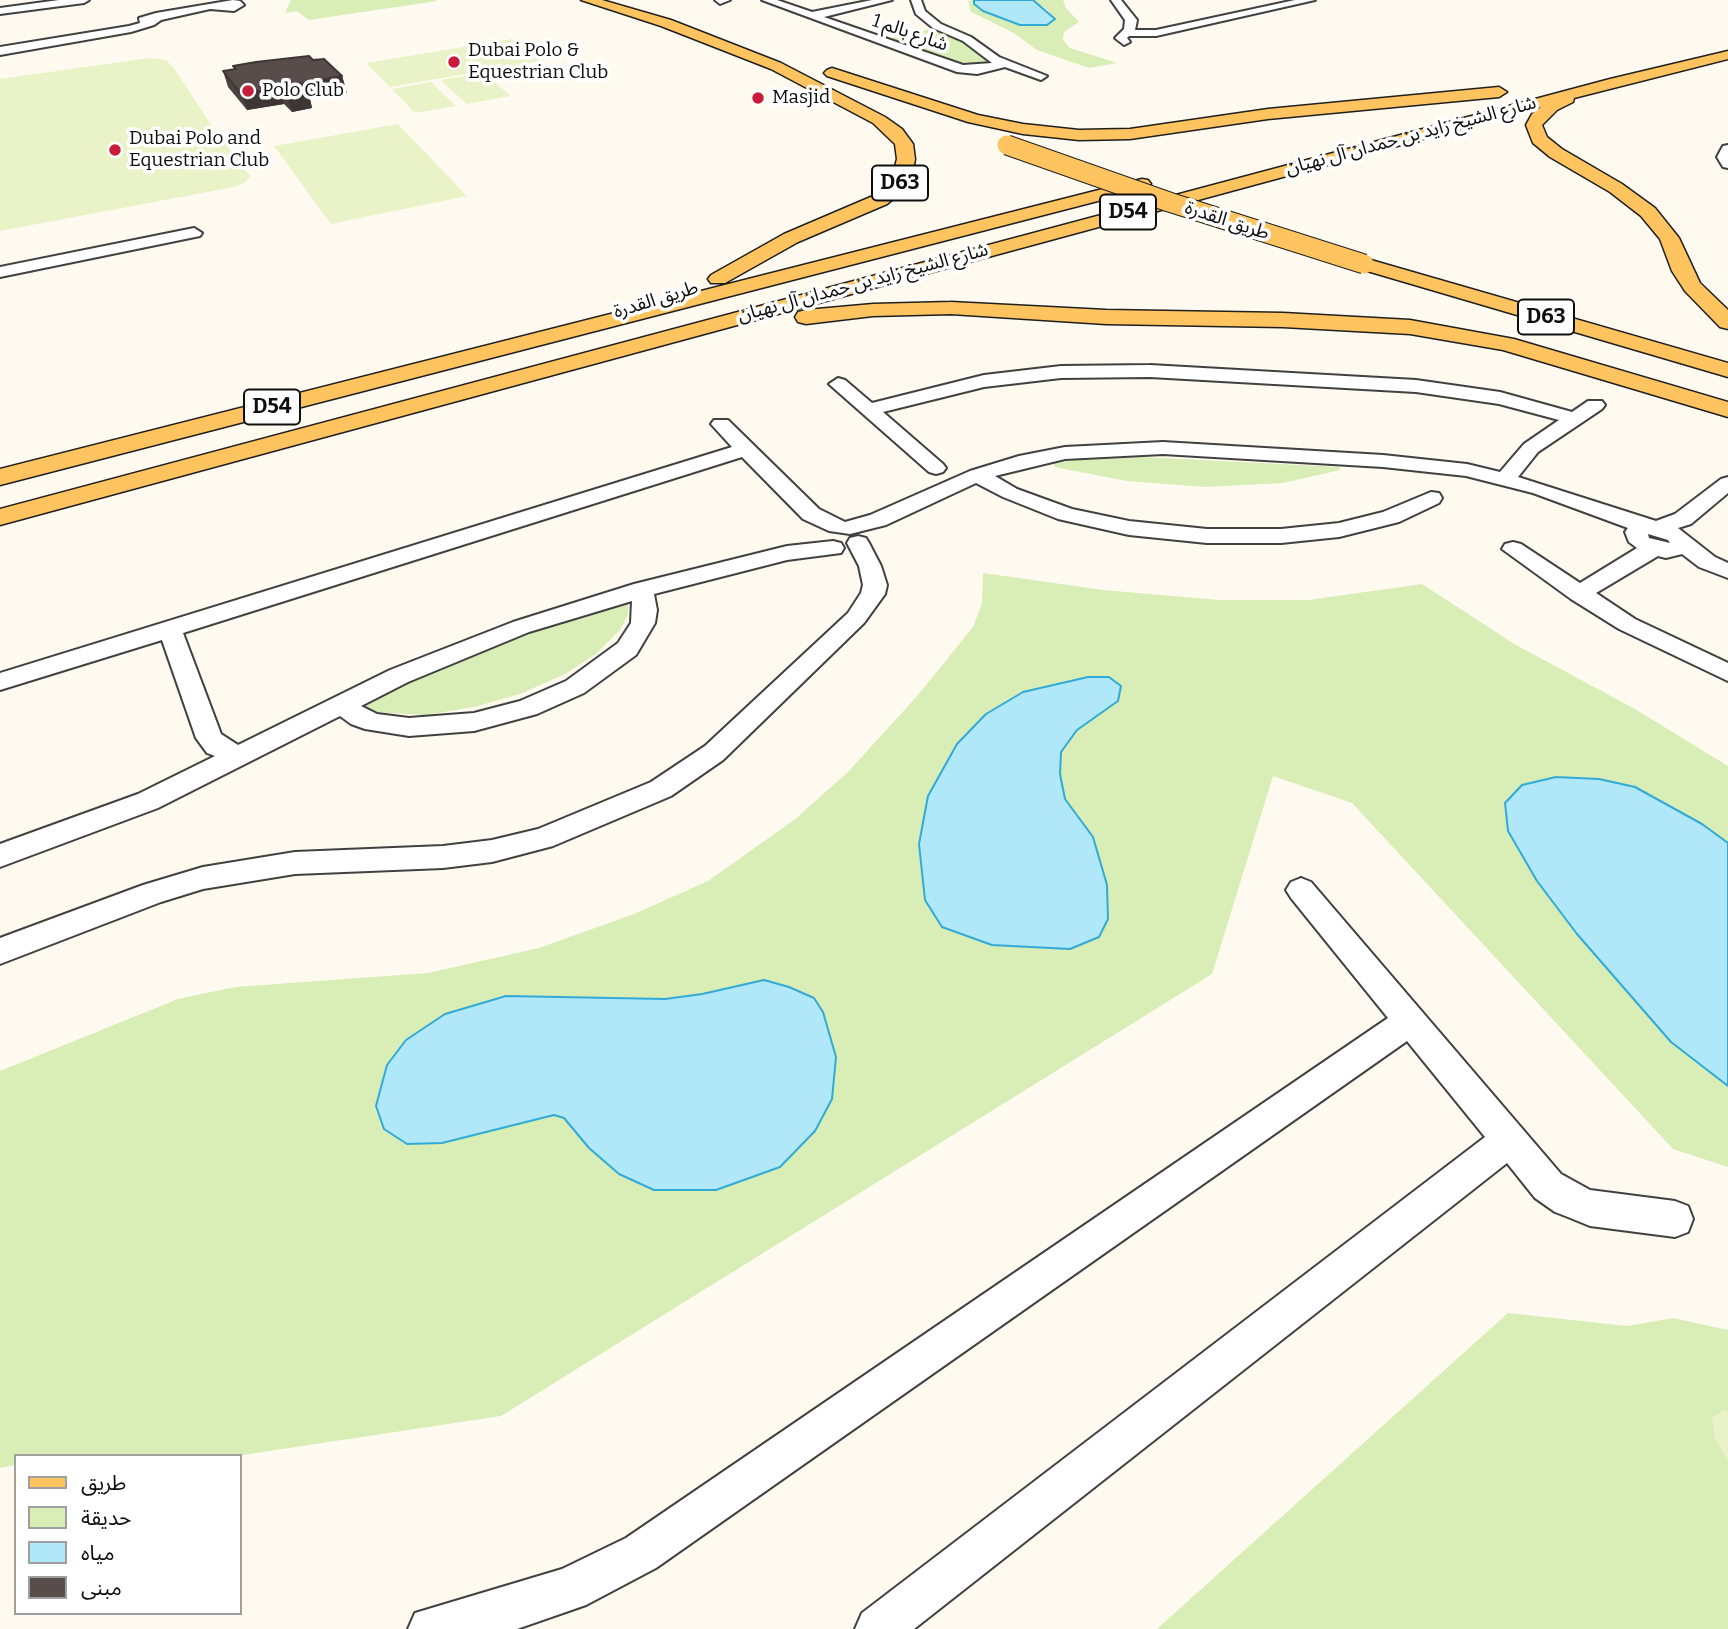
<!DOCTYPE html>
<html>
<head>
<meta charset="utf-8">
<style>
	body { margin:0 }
	#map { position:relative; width:1728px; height:1629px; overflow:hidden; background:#fffaef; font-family:Bitter,"Noto Sans Arabic",serif }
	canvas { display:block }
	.legend { position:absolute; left:14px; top:1454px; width:228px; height:161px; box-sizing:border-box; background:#fff; border:2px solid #9f9f9f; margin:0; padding:9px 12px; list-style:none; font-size:21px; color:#0e0e0e }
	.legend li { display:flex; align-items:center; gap:14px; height:35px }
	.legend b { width:35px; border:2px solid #9f9f9f }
</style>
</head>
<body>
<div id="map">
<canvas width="1728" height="1629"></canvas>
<ul class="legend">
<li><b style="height:9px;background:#ffc45f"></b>طريق</li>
<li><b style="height:19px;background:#d9edb6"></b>حديقة</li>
<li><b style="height:19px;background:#b0e8fa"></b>مياه</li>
<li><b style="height:19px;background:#584d4a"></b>مبنى</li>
</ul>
</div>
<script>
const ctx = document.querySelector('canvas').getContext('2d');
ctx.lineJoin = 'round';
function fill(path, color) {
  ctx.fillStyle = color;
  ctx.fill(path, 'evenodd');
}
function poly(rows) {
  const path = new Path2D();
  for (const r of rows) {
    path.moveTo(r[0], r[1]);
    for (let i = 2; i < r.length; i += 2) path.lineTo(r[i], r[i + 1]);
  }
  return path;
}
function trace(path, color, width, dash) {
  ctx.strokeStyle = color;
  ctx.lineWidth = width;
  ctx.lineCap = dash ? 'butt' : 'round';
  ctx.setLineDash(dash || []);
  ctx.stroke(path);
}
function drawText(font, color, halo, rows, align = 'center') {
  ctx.font = font + ' Bitter,"Noto Sans Arabic",serif';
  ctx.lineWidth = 7;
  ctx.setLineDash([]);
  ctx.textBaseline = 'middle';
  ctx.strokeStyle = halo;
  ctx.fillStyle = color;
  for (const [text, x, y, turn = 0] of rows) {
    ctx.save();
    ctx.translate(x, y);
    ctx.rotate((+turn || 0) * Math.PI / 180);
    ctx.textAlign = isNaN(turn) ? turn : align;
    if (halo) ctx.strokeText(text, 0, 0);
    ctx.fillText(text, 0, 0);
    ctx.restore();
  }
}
fill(poly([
	[291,0,435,0,437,1,309,20,297,11,285,13],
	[974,0,974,4,983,11,1020,25,1036,26,1053,22,1048,10,1033,0,1063,0,1066,8,1079,22,1064,32,1063,40,1070,48,1117,63,1089,68,1037,50,1014,33,971,12,968,1],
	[939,27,1002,63,972,70,880,41],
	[1143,457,1339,467,1340,470,1283,483,1205,487,1127,481,1054,467,1054,463,1076,460],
	[983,573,1103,590,1219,600,1308,600,1422,584,1516,645,1635,709,1728,766,1728,1167,1673,1149,1352,803,1273,776,1212,974,501,1416,236,1456,16,1456,16,1465,0,1468,0,1071,178,999,235,987,428,973,539,948,634,914,708,881,794,820,848,772,918,695,973,627,982,603],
	[612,600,628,603,628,614,620,630,596,654,565,674,520,694,474,707,426,715,367,712,353,699],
	[1508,1313,1627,1326,1673,1318,1728,1330,1728,1629,1157,1629]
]), '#d9edb6');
fill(poly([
	[512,39,541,61,390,87,366,63],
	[149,58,166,60,174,68,210,123,250,176,246,182,234,187,0,231,0,79],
	[483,73,511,96,467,104,440,80],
	[431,82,456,106,415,113,392,89],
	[398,124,467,196,331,224,274,146],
	[1724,1410,1728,1411,1728,1460,1715,1439,1712,1418]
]), '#eaf3c8');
const water = poly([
	[974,0,1033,0,1055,19,1047,25,1020,25,983,11,974,4,974,0],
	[1088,677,1109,677,1121,686,1118,701,1077,730,1061,752,1060,774,1065,799,1093,837,1107,885,1108,919,1099,937,1070,949,992,945,942,927,925,900,919,844,928,796,957,744,986,714,1023,692,1088,677],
	[1556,777,1599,779,1635,787,1702,824,1728,843,1728,1086,1671,1042,1577,934,1537,881,1508,831,1505,803,1522,785,1556,777],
	[764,980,789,987,814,998,823,1012,836,1057,832,1099,815,1131,780,1167,716,1190,654,1190,619,1174,589,1148,564,1118,554,1115,442,1143,407,1144,384,1129,376,1106,387,1065,406,1040,445,1014,506,996,665,999,702,994,764,980]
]);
fill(water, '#b0e8fa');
trace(water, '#32aad7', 2);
const minor = poly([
	[59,0,89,0,84,3,0,14,0,8,59,0],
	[233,0,240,1,244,5,234,11,210,9,161,20,154,25,131,32,0,55,0,47,129,26,140,23,139,18,156,13,233,0],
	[715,0,730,0,720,4,715,0],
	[762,0,777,0,812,12,872,0,892,0,824,17,963,65,992,63,963,41,933,28,916,14,911,0,921,0,925,11,941,24,971,37,999,57,1047,76,1041,80,1005,67,977,74,957,72,762,0],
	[1111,0,1121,0,1137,20,1135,30,1156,30,1295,0,1315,0,1156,36,1129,36,1127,38,1130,42,1124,45,1115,38,1124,29,1125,20,1111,0],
	[1728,145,1728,168,1723,167,1717,157,1723,146,1728,145],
	[194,228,202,233,200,236,0,277,0,267,194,228],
	[1150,365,1416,380,1500,392,1572,412,1588,401,1602,401,1605,405,1602,409,1538,452,1518,477,1656,521,1675,514,1721,479,1728,477,1728,493,1691,524,1678,528,1715,557,1728,563,1728,578,1699,567,1682,554,1666,558,1658,556,1596,593,1635,619,1728,663,1728,681,1619,629,1571,599,1502,549,1505,544,1513,542,1521,544,1580,583,1637,548,1629,542,1625,532,1628,528,1533,493,1466,476,1383,467,1163,454,1065,459,995,476,1017,489,1072,509,1129,521,1207,529,1281,529,1339,523,1383,512,1431,492,1439,493,1442,498,1439,503,1399,522,1339,537,1281,543,1207,543,1129,535,1058,519,1003,497,976,483,886,525,850,534,829,531,803,519,742,457,183,633,221,734,238,745,390,670,513,622,634,584,787,546,833,541,841,543,844,548,841,553,787,560,654,594,657,610,655,623,636,655,584,693,537,714,474,731,409,736,365,729,351,724,340,716,158,808,0,867,0,844,138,794,215,756,207,753,196,738,162,640,0,690,0,673,732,447,711,424,714,420,728,420,819,509,845,522,870,515,970,471,1019,456,1065,447,1163,442,1383,455,1467,464,1500,472,1524,444,1559,420,1499,404,1416,392,1150,377,1061,378,984,387,883,412,943,464,946,468,943,472,936,474,929,472,829,384,838,378,845,380,872,403,984,375,1061,366,1150,365],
	[1648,534,1668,540,1670,543,1649,538,1648,534],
	[632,601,631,623,618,643,566,681,520,701,474,713,409,718,377,714,361,706,408,682,529,632,632,601],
	[858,536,866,538,869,543,881,566,887,585,885,594,864,623,723,760,671,796,553,846,492,862,443,868,295,874,203,889,161,902,0,964,0,938,143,885,203,867,295,852,443,846,492,840,538,829,651,782,705,746,848,613,861,593,863,585,859,566,847,543,850,538,858,536],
	[1301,878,1311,882,1561,1174,1590,1190,1675,1201,1688,1206,1693,1219,1688,1232,1675,1237,1590,1226,1568,1217,1555,1212,1535,1198,1507,1163,914,1629,855,1629,862,1613,1485,1137,1407,1041,656,1568,586,1605,517,1629,408,1629,415,1613,562,1569,626,1538,1388,1018,1291,898,1286,890,1291,882,1301,878]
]);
const major = poly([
	[581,0,602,0,671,20,781,63,885,117,902,129,913,144,915,159,912,177,906,188,887,204,798,242,725,283,711,283,708,279,711,275,784,234,873,196,890,185,897,159,895,144,873,123,771,69,661,26,581,0],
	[1728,51,1728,59,1574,98,1573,102,1557,110,1542,125,1547,137,1562,149,1622,184,1655,208,1679,238,1700,283,1728,310,1728,329,1720,327,1685,291,1672,271,1660,239,1641,216,1610,192,1550,157,1533,143,1526,125,1532,114,1541,107,0,525,0,509,1610,79,1728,51],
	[832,68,978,115,1023,124,1079,130,1130,129,1268,109,1499,87,1507,92,1499,97,1268,119,1130,139,1079,140,1023,134,968,122,827,76,824,73,827,70,832,68],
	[1142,179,1148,180,1151,184,1148,188,0,485,0,469,1142,179],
	[1364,258,1728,363,1728,377,1357,268,1354,264,1357,260,1364,258],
	[951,302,1106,310,1283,313,1410,320,1514,339,1728,402,1728,417,1503,350,1410,334,1283,327,1106,324,951,314,873,316,806,324,798,322,795,317,798,312,806,310,873,304,951,302]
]);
trace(minor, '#414141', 4);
trace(major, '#1f1f1f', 3);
fill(minor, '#fff');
fill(major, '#ffc45f');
const majorBridge = poly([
	[1007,145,1169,202,1364,264]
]);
trace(majorBridge, '#1f1f1f', 21, []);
trace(majorBridge, '#ffc45f', 19);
fill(poly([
	[313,60,342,76,347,93,310,99,312,108,292,112,284,104,247,110,228,87,223,71,234,69,233,66]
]), '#4c4240');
fill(poly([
	[342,76,347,93,310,99,312,108,292,112,286,95,300,84],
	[279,87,284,104,247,110,241,94]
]), '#3e3634');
const building = poly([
	[309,56,313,60,324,59,342,76,300,84,307,91,286,95,279,87,241,94,223,71,236,69,233,66,256,62,309,56]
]);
fill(building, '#584d4a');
trace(building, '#3e3634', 2);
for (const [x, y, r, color] of [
	[454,62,7,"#c81c3a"],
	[248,91,7,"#c81c3a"],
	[758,98,7,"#c81c3a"],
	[115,150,7,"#c81c3a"]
]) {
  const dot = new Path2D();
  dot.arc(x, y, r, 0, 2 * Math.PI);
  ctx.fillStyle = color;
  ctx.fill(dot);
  trace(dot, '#fff', 2.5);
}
drawText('19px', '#0e0e0e', '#fff', [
	["شارع بالم 1",910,33,19],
	["شارع الشيخ زايد بن حمدان آل نهيان",1411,136,-15],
	["طريق القدرة",1227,221,18],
	["شارع الشيخ زايد بن حمدان آل نهيان",863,283,-15],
	["طريق القدرة",656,300,-17]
]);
drawText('19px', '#0e0e0e', '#fff', [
	["Dubai Polo &",468,51],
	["Equestrian Club",468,73],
	["Polo Club",262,91],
	["Masjid",772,98],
	["Dubai Polo and",129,139],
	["Equestrian Club",129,161]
], 'left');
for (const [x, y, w] of [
	[900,183,56],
	[1128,212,56],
	[1546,317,56],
	[272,407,56]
]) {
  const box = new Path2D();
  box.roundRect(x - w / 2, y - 17.5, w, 35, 5);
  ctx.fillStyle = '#fff';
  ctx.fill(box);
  trace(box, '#0e0e0e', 2);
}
drawText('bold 21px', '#0e0e0e', null, [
	["D63",900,183],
	["D54",1128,212],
	["D63",1546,317],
	["D54",272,407]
]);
</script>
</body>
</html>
